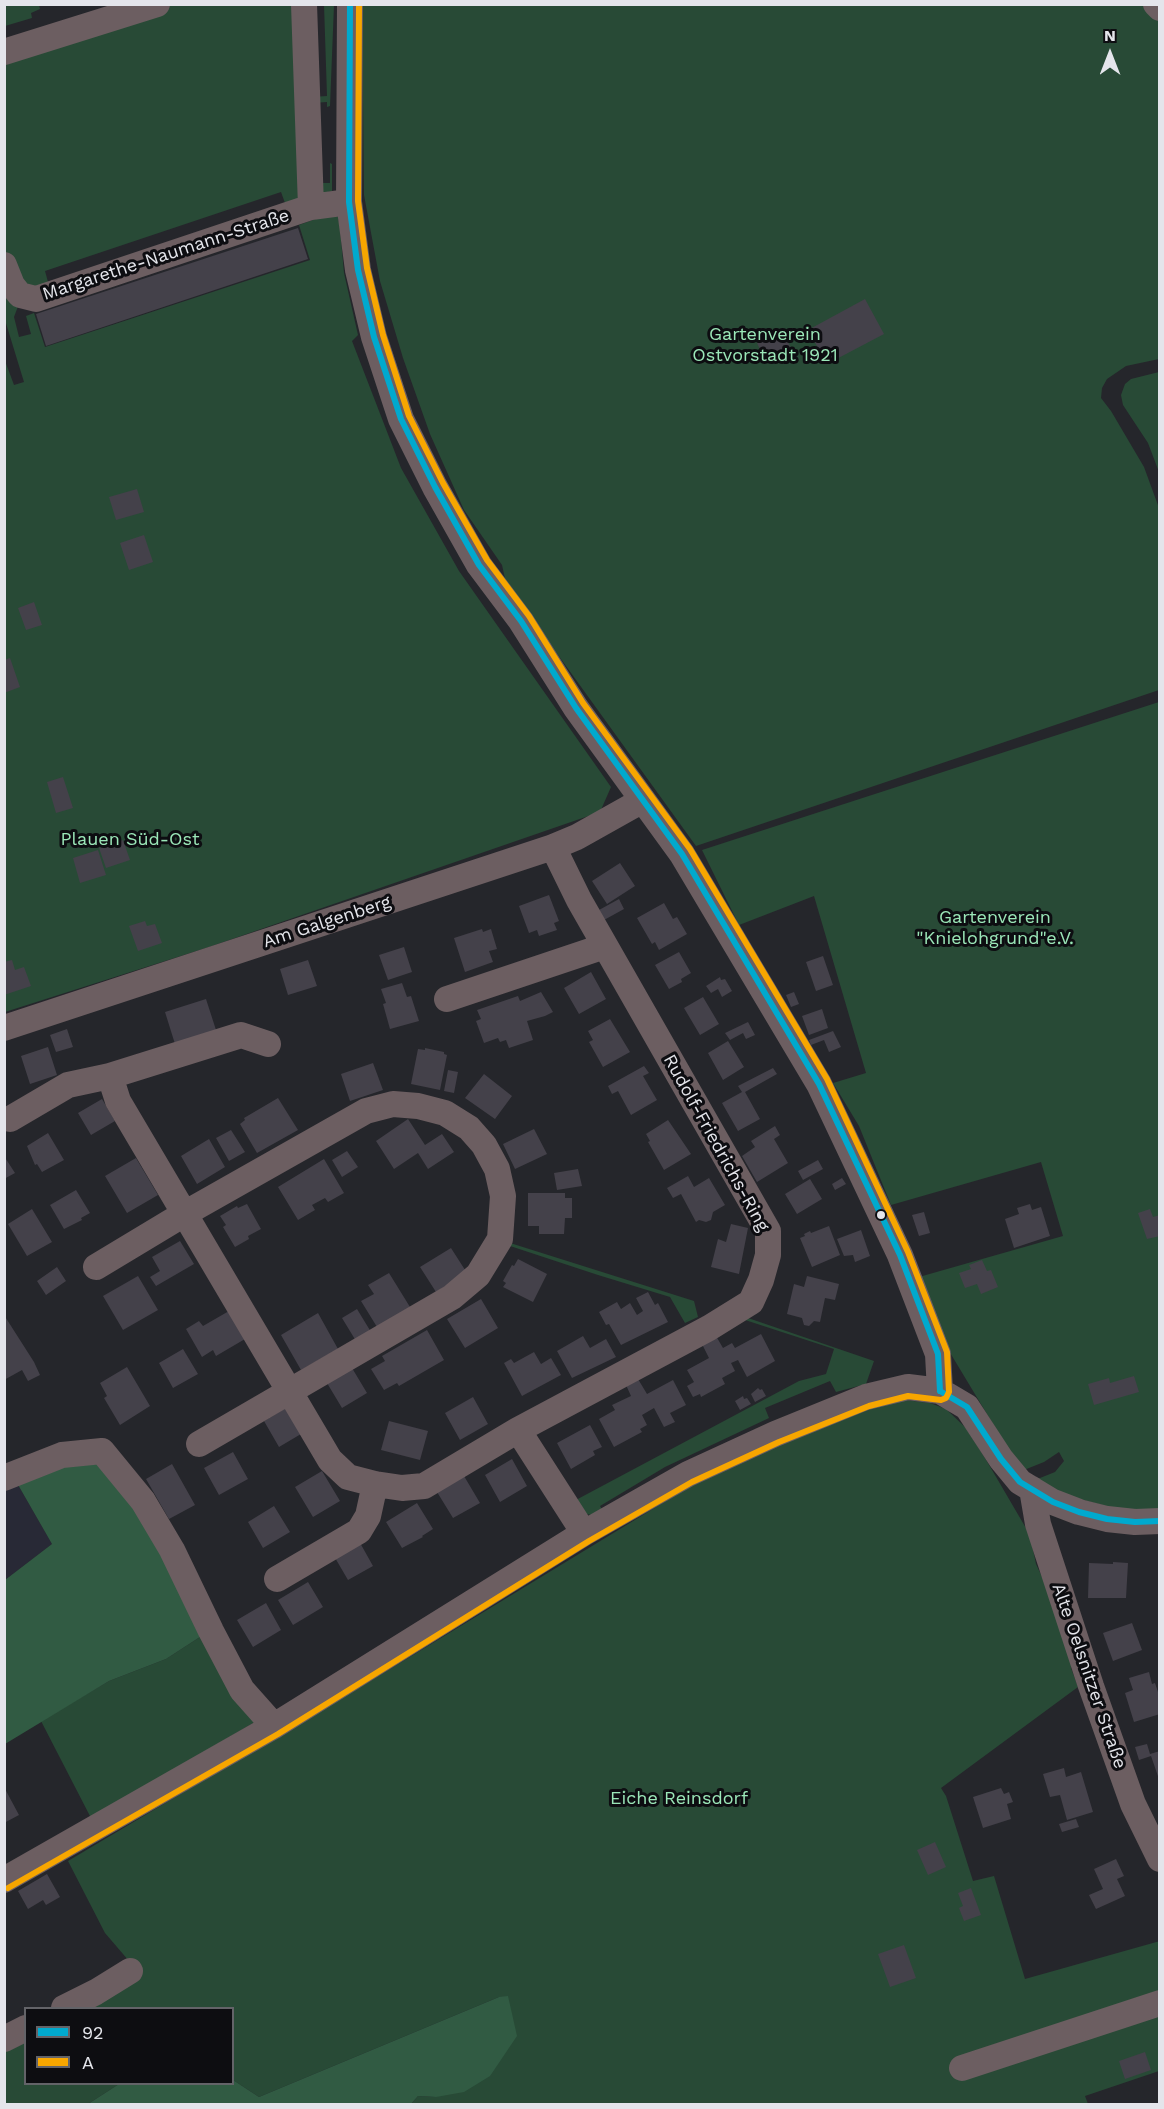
<!DOCTYPE html>
<html>
<head>
<meta charset="utf-8">
<style>
	body { margin:0 }
	#map { position:relative; width:1164px; height:2109px; overflow:hidden; background:#25262b; font-family:"Work Sans",sans-serif }
	canvas { display:block }
	.frame { position:absolute; inset:0; border:6px solid #e4e5eb; pointer-events:none }
	.legend { position:absolute; left:24px; top:2007px; width:210px; height:78px; box-sizing:border-box; background:#0d0d11; border:2px solid #636368; margin:0; padding:8px 10px; list-style:none; font-size:18px; color:#e4e5eb }
	.legend li { display:flex; align-items:center; gap:12px; height:30px }
	.legend b { width:30px; border:2px solid #636368 }
	.north { position:absolute; left:1080px; top:24px; width:60px; height:60px; -webkit-text-stroke:4px #0d0d11; paint-order:stroke; rotate:0deg; font-size:16px; font-weight:700; line-height:24px; text-align:center; color:#e4e5eb }
	.north::after { content:''; display:block; margin:auto; width:21px; height:27px; background:#e4e5eb; clip-path:polygon(50% 0,100% 100%,50% 72%,0 100%) }
</style>
</head>
<body>
<div id="map">
<canvas width="1164" height="2109"></canvas>
<div class="frame"></div>
<ul class="legend">
<li><b style="height:8px;background:#00a9ce"></b>92</li>
<li><b style="height:8px;background:#f7a600"></b>A</li>
</ul>
<div class="north">N</div>
</div>
<script>
const ctx = document.querySelector('canvas').getContext('2d');
ctx.lineJoin = 'round';
function fill(path, color) {
  ctx.fillStyle = color;
  ctx.fill(path, 'evenodd');
}
function poly(rows) {
  const path = new Path2D();
  for (const r of rows) {
    path.moveTo(r[0], r[1]);
    for (let i = 2; i < r.length; i += 2) path.lineTo(r[i], r[i + 1]);
  }
  return path;
}
function trace(path, color, width, dash) {
  ctx.strokeStyle = color;
  ctx.lineWidth = width;
  ctx.lineCap = dash ? 'butt' : 'round';
  ctx.setLineDash(dash || []);
  ctx.stroke(path);
}
function drawText(font, color, halo, rows, align = 'center') {
  ctx.font = font + ' "Work Sans",sans-serif';
  ctx.lineWidth = 6;
  ctx.setLineDash([]);
  ctx.textBaseline = 'middle';
  ctx.strokeStyle = halo;
  ctx.fillStyle = color;
  for (const [text, x, y, turn = 0] of rows) {
    ctx.save();
    ctx.translate(x, y);
    ctx.rotate((+turn || 0) * Math.PI / 180);
    ctx.textAlign = isNaN(turn) ? turn : align;
    if (halo) ctx.strokeText(text, 0, 0);
    ctx.fillText(text, 0, 0);
    ctx.restore();
  }
}
fill(poly([
	[4,1469,17,1483,52,1544,5,1580]
]), '#282936');
fill(poly([
	[4,5,39,5,40,9,31,13,32,18,5,26],
	[157,5,304,5,311,207,289,214,281,192,45,271,51,293,36,299,5,265,5,52],
	[324,5,334,5,330,106,327,107,327,102,312,103,312,97,327,96],
	[362,5,1149,5,1160,16,1159,359,1126,366,1107,379,1102,388,1101,398,1111,411,1144,467,1159,508,1159,690,696,846,506,583,502,565,464,510,430,434,403,358,380,281,364,195],
	[330,163,332,164,332,191,320,194,317,183,330,183],
	[332,213,338,217,340,228,344,273,358,335,352,341,401,468,459,571,611,787,600,812,209,947,5,1012,4,358,14,385,24,382,5,320,5,277,20,301,14,317,19,337,31,334,26,316,34,313,45,347,310,260,299,225],
	[1159,372,1160,372,1159,472,1148,443,1123,405,1121,395,1125,384,1131,379],
	[1159,702,1159,1514,1139,1515,1057,1493,1035,1480,1055,1472,1064,1461,1059,1452,1044,1462,1024,1470,1008,1449,949,1351,919,1277,1063,1236,1041,1162,891,1205,859,1126,833,1083,866,1073,814,896,739,925,702,850],
	[507,1242,694,1301,698,1317,685,1323,670,1297,598,1275,504,1244],
	[748,1318,874,1361,866,1384,836,1392,830,1381,765,1408,769,1418,665,1467,600,1506,603,1511,592,1515,586,1514,574,1501,799,1381,826,1374,834,1349,742,1319],
	[905,1400,930,1403,946,1409,966,1428,985,1458,1030,1535,1036,1564,1052,1598,1073,1663,1071,1668,1078,1687,941,1788,946,1796,973,1881,994,1876,1025,1979,1160,1941,1159,2071,1085,2096,1088,2104,411,2104,418,2096,436,2097,499,1997,259,2097,233,2080,232,2008,76,2008,141,1975,105,1933,68,1861,372,1680,684,1490,795,1435,867,1408],
	[203,1635,255,1722,91,1818,41,1721,109,1681,166,1659],
	[25,2034,26,2084,119,2084,88,2104,5,2104,5,2045]
]), '#284a36');
fill(poly([
	[90,1446,143,1520,203,1635,166,1659,109,1681,5,1744,5,1580,52,1544,17,1483],
	[508,1996,517,2036,490,2076,464,2092,436,2097,418,2096,411,2104,88,2104,119,2084,232,2084,233,2080,259,2097,499,1997]
]), '#315b43');
fill(poly([
	[298,228,308,259,46,346,36,314],
	[865,299,884,334,827,364,808,330],
	[783,332,792,350,766,362,757,343],
	[137,489,144,512,116,520,109,497],
	[144,535,153,562,129,570,120,543],
	[34,602,42,625,26,630,18,608],
	[10,658,20,687,4,693,4,660],
	[63,777,73,808,56,813,47,782],
	[123,840,130,860,106,868,99,848],
	[98,850,106,875,80,883,73,858],
	[620,863,635,886,607,904,592,881],
	[549,895,559,921,554,923,557,930,539,936,537,930,529,933,519,906],
	[619,899,624,909,604,920,599,910],
	[664,903,673,919,677,917,687,934,659,950,655,942,652,944,637,918],
	[145,921,147,926,155,924,162,943,138,951,129,926],
	[482,929,483,932,491,929,497,949,489,951,493,962,465,972,454,938],
	[404,947,412,972,388,980,379,955],
	[679,952,691,973,681,979,682,982,669,989,655,965],
	[823,956,833,985,816,991,806,962],
	[12,960,15,970,24,967,31,986,4,995,4,962],
	[308,960,317,986,288,995,280,969],
	[591,972,606,999,579,1014,564,988],
	[720,977,721,980,725,979,732,991,722,997,718,989,711,993,706,986],
	[402,983,407,997,411,996,419,1021,390,1029,383,1004,386,1003,381,989],
	[541,992,553,1012,545,1016,527,1021,533,1040,509,1048,506,1040,500,1042,498,1038,484,1043,476,1021,481,1019,477,1010,518,996,520,1001],
	[794,992,799,1004,791,1007,786,995],
	[703,997,719,1024,700,1035,684,1008],
	[206,999,216,1030,175,1044,165,1012],
	[822,1009,828,1028,809,1035,802,1016],
	[610,1019,630,1052,603,1067,589,1042,593,1040,588,1031],
	[748,1022,755,1035,746,1039,743,1033,730,1040,725,1033],
	[67,1029,73,1047,56,1052,50,1035],
	[833,1031,841,1047,829,1052,824,1040,811,1045,809,1040],
	[728,1041,744,1067,723,1080,708,1053],
	[48,1047,57,1075,30,1084,21,1056],
	[425,1048,444,1052,444,1054,447,1055,440,1090,411,1084,418,1049,425,1050],
	[373,1063,383,1090,350,1101,341,1074],
	[644,1066,649,1073,643,1076,657,1100,631,1115,618,1091,612,1094,608,1086],
	[773,1068,777,1074,745,1092,760,1119,738,1131,722,1103,742,1092,738,1086],
	[448,1070,458,1072,454,1093,444,1091],
	[484,1074,512,1096,495,1119,465,1098],
	[278,1098,298,1130,257,1153,240,1124,245,1120,244,1118],
	[102,1099,115,1121,91,1135,78,1113],
	[408,1119,425,1145,442,1134,454,1152,428,1169,418,1153,394,1169,376,1141],
	[668,1120,691,1154,664,1170,648,1142,650,1141,646,1134],
	[775,1126,780,1135,774,1139,788,1163,757,1182,742,1156,755,1147,751,1141],
	[534,1129,547,1154,515,1169,503,1144],
	[231,1130,245,1152,229,1161,216,1138],
	[48,1133,64,1160,42,1172,37,1164,35,1165,27,1146],
	[209,1139,225,1167,197,1184,181,1156],
	[347,1151,358,1167,342,1177,332,1160],
	[4,1156,15,1173,4,1179],
	[136,1158,158,1195,127,1213,105,1176],
	[324,1159,344,1193,328,1202,325,1198,312,1205,315,1210,298,1220,278,1187],
	[818,1160,823,1169,803,1180,798,1171],
	[578,1169,582,1186,557,1190,554,1173],
	[688,1176,694,1187,709,1178,725,1205,713,1212,711,1220,706,1222,699,1220,696,1222,681,1194,673,1198,667,1188],
	[842,1178,846,1184,835,1190,832,1184],
	[810,1179,822,1199,797,1214,785,1194],
	[76,1190,90,1213,81,1218,82,1220,64,1229,50,1205],
	[528,1193,565,1193,565,1198,572,1198,572,1218,565,1218,564,1234,539,1234,539,1226,528,1226],
	[247,1204,261,1229,248,1236,249,1239,235,1247,223,1227,226,1225,220,1216,237,1206,238,1208],
	[1030,1204,1032,1210,1041,1207,1050,1236,1014,1248,1005,1219,1019,1214,1017,1208],
	[32,1209,52,1242,27,1256,8,1224],
	[1150,1209,1153,1217,1160,1215,1160,1236,1147,1239,1138,1213],
	[924,1212,930,1233,919,1236,912,1215],
	[731,1224,748,1228,739,1274,711,1267,718,1239,726,1242],
	[829,1226,840,1255,812,1267,800,1238,805,1236,804,1234,810,1231,811,1233],
	[861,1230,870,1256,855,1262,853,1255,844,1256,837,1239],
	[180,1241,194,1264,156,1286,150,1277,160,1271,152,1257],
	[451,1248,467,1273,436,1292,420,1267],
	[518,1259,547,1274,533,1302,503,1287,506,1283,503,1281,512,1265,514,1266],
	[982,1260,987,1271,991,1270,998,1287,981,1294,977,1284,965,1288,959,1273,971,1269,969,1265],
	[57,1267,66,1281,46,1295,37,1281],
	[389,1273,410,1307,377,1327,361,1301,374,1294,368,1285],
	[138,1276,158,1310,123,1330,103,1296],
	[807,1276,839,1284,835,1300,825,1298,820,1322,814,1321,809,1326,804,1325,802,1318,787,1314,794,1284,804,1287],
	[648,1292,655,1305,658,1303,668,1322,621,1345,609,1324,606,1325,599,1312,617,1302,621,1309,630,1303,637,1315,643,1311,636,1298],
	[481,1299,498,1328,465,1348,447,1319],
	[357,1309,371,1332,356,1341,342,1318],
	[229,1311,245,1339,216,1356,213,1350,202,1357,186,1329,199,1321,203,1326],
	[318,1313,338,1349,301,1370,281,1335],
	[4,1315,34,1362,40,1375,28,1381,22,1370,4,1380],
	[427,1330,444,1360,399,1386,397,1383,384,1390,371,1369,385,1361,382,1356],
	[761,1334,775,1361,747,1377,738,1360,731,1363,735,1371,722,1378,725,1384,701,1397,700,1394,693,1397,687,1386,694,1382,687,1370,709,1358,702,1344,716,1336,723,1348,732,1343,735,1348],
	[583,1336,590,1348,606,1339,616,1357,572,1378,557,1351],
	[183,1349,198,1374,173,1388,159,1363],
	[534,1352,541,1364,551,1358,561,1375,522,1396,504,1363,511,1359,514,1363],
	[127,1367,150,1406,120,1425,104,1398,107,1396,100,1383],
	[352,1368,367,1393,342,1408,327,1383],
	[1134,1376,1139,1392,1094,1405,1088,1384,1109,1378,1110,1383],
	[638,1379,647,1394,673,1380,686,1405,670,1413,675,1422,664,1427,654,1408,642,1415,647,1425,640,1429,642,1432,614,1447,599,1419,615,1410,612,1405,631,1396,626,1385],
	[758,1388,760,1390,762,1389,766,1396,755,1402,751,1394],
	[743,1396,744,1399,747,1398,751,1404,740,1410,735,1401],
	[473,1397,488,1424,460,1440,445,1413],
	[286,1408,301,1434,279,1447,264,1421],
	[389,1421,428,1431,420,1460,381,1450],
	[590,1425,602,1447,593,1451,595,1455,571,1469,557,1443],
	[233,1452,248,1479,219,1495,204,1468],
	[512,1459,527,1486,500,1502,485,1475],
	[172,1464,195,1505,169,1519,146,1479],
	[322,1471,340,1501,313,1517,295,1487],
	[464,1476,480,1503,453,1518,437,1492],
	[417,1503,433,1529,422,1536,423,1537,402,1548,386,1522],
	[274,1506,290,1532,263,1548,248,1522],
	[359,1541,373,1566,348,1580,334,1556],
	[1113,1562,1128,1563,1126,1598,1088,1598,1089,1563,1113,1564],
	[308,1582,323,1607,293,1625,278,1600],
	[266,1603,281,1630,253,1647,237,1620],
	[1132,1623,1142,1650,1113,1661,1103,1633],
	[1149,1672,1152,1684,1155,1683,1160,1698,1160,1714,1134,1722,1125,1693,1133,1690,1129,1678],
	[1147,1744,1150,1754,1160,1751,1160,1782,1151,1756,1139,1760,1135,1747],
	[1064,1768,1066,1777,1081,1772,1093,1812,1067,1820,1060,1795,1050,1797,1043,1774],
	[4,1787,19,1815,4,1823],
	[1001,1788,1004,1794,1009,1792,1013,1802,1007,1804,1011,1819,983,1828,973,1797],
	[1076,1819,1079,1827,1062,1832,1059,1824],
	[935,1842,946,1867,928,1875,917,1850],
	[1116,1859,1124,1876,1117,1879,1125,1896,1096,1909,1089,1895,1103,1889,1094,1869],
	[47,1874,60,1897,46,1905,43,1900,28,1909,18,1891],
	[971,1888,981,1915,964,1921,959,1908,963,1906,958,1893],
	[904,1945,916,1978,890,1987,878,1954],
	[1145,2052,1151,2070,1125,2079,1119,2061]
]), '#44414a');
trace(poly([
	[304,4,311,207],
	[350,4,349,202,358,270,374,337,401,419,435,487,479,565,521,621,576,708,682,854,819,1084,900,1255,938,1354,940,1391],
	[1156,4,1160,8],
	[4,52,157,4],
	[4,265,12,285,20,295,36,299,311,207,349,202],
	[553,847,579,900,768,1231,768,1255,761,1280,751,1302,709,1328,518,1430,584,1533],
	[447,999,605,946],
	[4,1028,553,847,577,837,643,800],
	[268,1044,241,1035,110,1076,118,1101,330,1460,348,1477,375,1484,402,1488,424,1486,518,1430],
	[10,1119,68,1085,110,1076],
	[96,1267,184,1214,366,1111,393,1104,418,1106,445,1113,469,1128,484,1145,497,1169,503,1196,500,1239,478,1275,452,1297,199,1444],
	[4,1478,62,1455,102,1451,143,1501,172,1550,211,1631,242,1690,274,1726],
	[1032,1489,1038,1524,1091,1686,1133,1804,1160,1859],
	[277,1579,359,1531,368,1516,375,1484],
	[4,1880,274,1726,584,1533,688,1474,775,1434,866,1397,908,1387,940,1391,967,1407,1001,1459,1020,1482,1053,1502,1079,1512,1107,1519,1135,1522,1160,1521],
	[64,2008,96,1992,130,1971],
	[4,2039,26,2028],
	[962,2068,1160,2003]
]), '#6c5e61', 26);
trace(poly([
	[350,4,349,202,358,270,374,337,401,419,435,487,479,565,521,621,576,708,682,854,819,1084,900,1255,938,1354,940,1391],
	[940,1391,967,1407,1001,1459,1020,1482,1053,1502,1079,1512,1107,1519,1135,1522,1160,1521]
]), '#00a9ce', 6);
trace(poly([
	[8,1888,278,1734,589,1541,692,1482,779,1442,869,1406,908,1396,941,1400,946,1398,949,1392,947,1352,908,1252,827,1079,690,849,583,703,529,616,487,560,443,483,409,416,383,335,367,268,358,201,359,4]
]), '#f7a600', 6);
for (const [x, y, r, color] of [
	[881,1215,5,"#e4e5eb"]
]) {
  const dot = new Path2D();
  dot.arc(x, y, r, 0, 2 * Math.PI);
  ctx.fillStyle = color;
  ctx.fill(dot);
  trace(dot, '#0d0d11', 2);
}
drawText('18px', '#e4e5eb', '#0d0d11', [
	["Margarethe-Naumann-Straße",166,255,-18],
	["Am Galgenberg",327,922,-18],
	["Rudolf-Friedrichs-Ring",716,1143,61],
	["Alte Oelsnitzer Straße",1089,1676,71]
]);
drawText('18px', '#9be7b8', '#0d0d11', [
	["Gartenverein",765,335],
	["Ostvorstadt 1921",765,356],
	["Plauen Süd-Ost",130,840],
	["Gartenverein",995,918],
	["\"Knielohgrund\"e.V.",995,939],
	["Eiche Reinsdorf",679,1799]
]);
</script>
</body>
</html>
